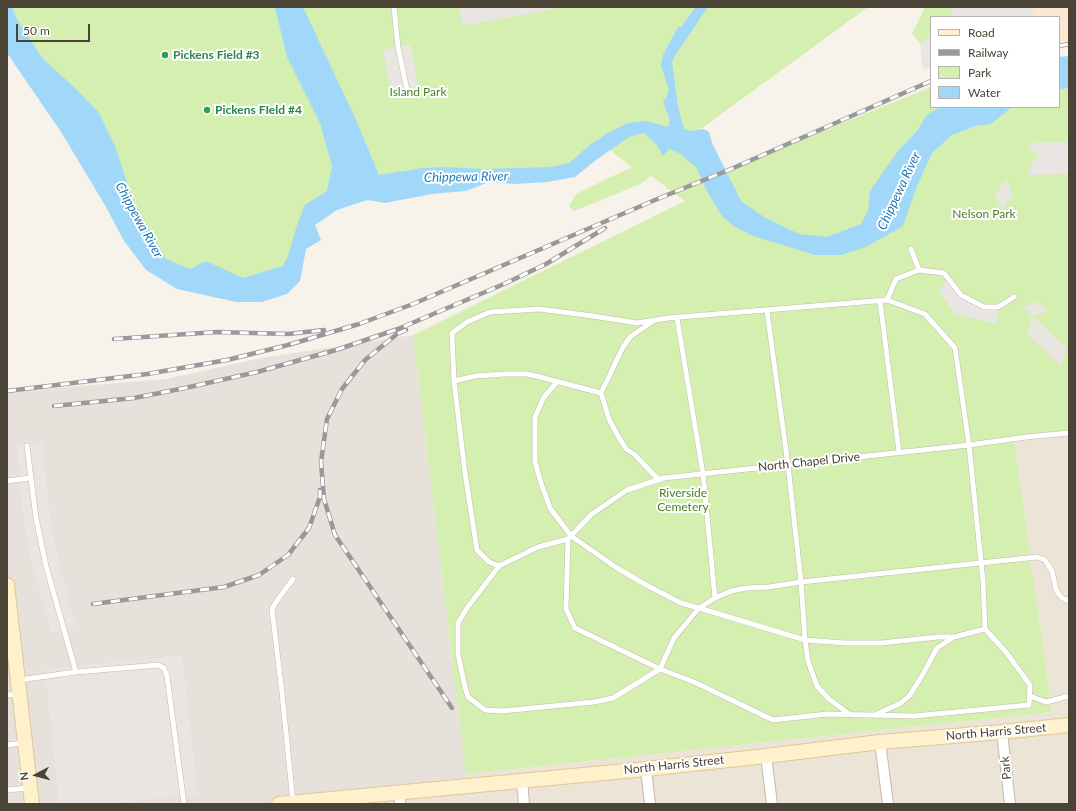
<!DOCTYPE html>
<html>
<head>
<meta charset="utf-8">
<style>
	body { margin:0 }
	#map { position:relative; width:1076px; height:811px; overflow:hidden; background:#f7f2ea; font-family:Lato,sans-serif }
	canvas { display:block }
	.frame { position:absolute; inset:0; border:8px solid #4c4337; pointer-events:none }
	.legend { position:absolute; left:930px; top:16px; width:130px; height:92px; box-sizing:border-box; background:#fff; border:1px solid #b7b4af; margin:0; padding:5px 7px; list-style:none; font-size:12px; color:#4c4337 }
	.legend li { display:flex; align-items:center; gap:8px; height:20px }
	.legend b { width:20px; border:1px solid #b7b4af }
	.north { position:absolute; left:16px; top:755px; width:40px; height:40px; -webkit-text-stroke:3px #fff; paint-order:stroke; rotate:264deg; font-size:11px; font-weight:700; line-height:16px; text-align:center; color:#4c4337 }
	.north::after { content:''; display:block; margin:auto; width:14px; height:18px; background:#4c4337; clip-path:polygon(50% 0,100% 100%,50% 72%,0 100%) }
	.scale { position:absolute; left:16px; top:24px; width:74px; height:18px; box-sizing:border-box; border:2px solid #4c4337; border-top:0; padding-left:5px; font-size:12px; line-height:14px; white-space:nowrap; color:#4c4337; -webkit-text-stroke:3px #fff; paint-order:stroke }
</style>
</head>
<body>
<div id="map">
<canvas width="1076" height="811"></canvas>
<div class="frame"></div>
<ul class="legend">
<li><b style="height:5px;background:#fff1cc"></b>Road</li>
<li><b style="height:5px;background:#999"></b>Railway</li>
<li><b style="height:11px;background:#d4efaf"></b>Park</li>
<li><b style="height:11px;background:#a1d8f9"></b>Water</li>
</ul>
<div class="north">N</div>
<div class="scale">50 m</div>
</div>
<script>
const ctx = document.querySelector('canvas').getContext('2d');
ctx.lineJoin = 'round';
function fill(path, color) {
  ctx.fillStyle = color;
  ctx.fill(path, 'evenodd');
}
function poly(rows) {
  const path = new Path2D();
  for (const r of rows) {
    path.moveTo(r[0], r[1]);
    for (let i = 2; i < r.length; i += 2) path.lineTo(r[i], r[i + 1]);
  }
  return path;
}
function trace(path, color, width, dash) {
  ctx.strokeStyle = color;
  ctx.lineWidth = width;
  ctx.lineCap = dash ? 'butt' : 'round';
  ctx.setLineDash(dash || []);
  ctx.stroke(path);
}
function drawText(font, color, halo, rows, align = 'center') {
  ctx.font = font + ' Lato,sans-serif';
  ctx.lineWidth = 4;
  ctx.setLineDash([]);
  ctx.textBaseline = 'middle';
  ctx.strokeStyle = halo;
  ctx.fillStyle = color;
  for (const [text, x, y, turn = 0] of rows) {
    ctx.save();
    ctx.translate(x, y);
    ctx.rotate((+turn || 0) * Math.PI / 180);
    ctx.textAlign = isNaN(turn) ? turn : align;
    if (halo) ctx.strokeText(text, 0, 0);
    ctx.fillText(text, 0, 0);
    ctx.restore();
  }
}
fill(poly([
	[1069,434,1069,804,297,804,464,786,466,774,1052,712,1014,438]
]), '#ebe4d7');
fill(poly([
	[954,7,1069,7,1069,47,1059,48,1059,17,950,17]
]), '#fae8d4');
fill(poly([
	[413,335,466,774,464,786,303,804,7,804,7,392,166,379,261,358]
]), '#e6e1db');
fill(poly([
	[7,7,868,7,687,139,713,176,931,87,931,107,1059,107,1059,78,1069,76,1069,434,1014,439,1052,712,466,774,413,335,685,201,651,176,640,184,574,211,569,206,576,194,632,167,607,148,568,176,425,177,312,211,289,280,261,294,160,261],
	[925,7,954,7,950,17,931,17,931,37,920,43,912,34]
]), '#d4efaf');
fill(poly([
	[459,7,555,7,555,9,462,26],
	[954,7,1033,7,1034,13,1032,13,1032,17,950,17],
	[931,37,931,68,923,69,920,43],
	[410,44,419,89,391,95,383,50],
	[1069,142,1069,174,1027,175,1033,160,1038,159,1028,143],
	[1006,179,1013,195,1002,210,995,195],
	[949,278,961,295,984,307,998,307,997,324,954,314,939,290],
	[1038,302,1048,311,1032,316,1067,348,1062,366,1028,335,1032,316,1022,307],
	[42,442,49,508,58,559,75,626,51,633,31,560,22,509,17,445],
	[182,655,198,794,106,804,59,804,45,670]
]), '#e8e5e2');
fill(poly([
	[7,7,12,7,18,21,43,59,75,88,99,113,115,146,132,198,166,259,190,269,206,261,243,278,283,266,288,256,297,225,305,205,327,191,332,166,320,123,287,57,275,7,303,7,356,120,379,175,423,168,447,167,482,169,551,167,569,163,591,144,608,133,628,123,646,121,668,127,670,120,663,102,667,96,669,90,661,66,663,55,678,27,681,27,696,7,708,7,676,54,672,62,678,106,684,129,691,131,704,129,709,132,712,143,741,201,764,217,799,234,827,237,861,224,868,211,870,191,898,151,917,131,926,116,940,107,1012,107,991,124,975,126,952,135,932,153,917,186,903,226,866,247,841,255,815,255,753,236,735,227,722,216,708,193,696,167,679,153,669,149,663,156,657,145,644,133,629,137,596,160,575,177,547,182,516,184,489,182,466,191,432,194,385,203,367,200,337,210,315,225,321,240,306,249,300,281,287,294,262,302,236,302,177,289,146,270,124,241,106,207,61,132,7,53],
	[1069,56,1069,88,1059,89,1059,57]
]), '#a1d8f9');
const lane = poly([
	[394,7,398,47,407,90],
	[911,249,919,270],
	[887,300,896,279,919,270,944,273,961,295,984,307,998,307,1014,297],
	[880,301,899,452],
	[767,311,788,465,801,582,1037,557,1045,560,1052,571,1056,590,1062,598,1069,601],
	[677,318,703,474,715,598],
	[652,322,631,336,623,347,601,393,609,419,618,436,626,449,634,454,659,480],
	[454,381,475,376,505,374,527,374,536,376,601,393],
	[27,446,36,518,46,566,76,672,158,665,164,668,167,676,184,804],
	[7,481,30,478],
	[568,539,566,609,575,628,660,669,694,682,773,720,827,714,914,716,1029,705,1030,685,1006,652,985,629,983,581,969,445,955,348,925,314,887,300,668,318,637,323,593,316,539,309,490,312,467,322,452,333,454,381,465,473,477,550,489,562,499,566,538,547,568,539,592,514,627,490,664,478,969,445,1026,437,1069,433],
	[499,566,467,608,458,623,458,654,465,687,468,697,485,710,502,711,594,702,613,698,660,669,674,638,699,608,805,640,801,582,769,587,746,588,731,591,715,598,699,608,681,603,648,586,617,568,571,536,550,508,541,483,535,462,535,417,544,397,557,382],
	[19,680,76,672],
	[7,695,18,694],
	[1030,696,1046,702,1069,696],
	[849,714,829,699,817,686,808,661,805,640,845,643,881,643,938,637,954,637],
	[877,714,901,703,910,695,923,674,937,648,954,637,985,629],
	[7,745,24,743],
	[7,790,29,788],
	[293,802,282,693,272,609,278,599,293,579]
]);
const street = poly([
	[1002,732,1010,804],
	[880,742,888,804],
	[766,756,772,804],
	[646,769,650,804],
	[522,780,524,804],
	[399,793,400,804]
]);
const secondary = poly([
	[7,585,32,804],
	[279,804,646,769,766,756,880,742,1002,732,1069,725]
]);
trace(lane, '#c4baab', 6);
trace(street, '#c4baab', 12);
trace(secondary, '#dfc897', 16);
trace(lane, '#fff', 5);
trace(street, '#fff', 10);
trace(secondary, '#fff1cc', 14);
const rail = poly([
	[1059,46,1069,44],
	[406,330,397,334,365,360,342,389,327,419,321,462,324,499,335,535,452,708],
	[114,339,217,332,288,334,324,330],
	[7,391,147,374,227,360,288,345,359,324,413,304,655,200,731,169,931,81],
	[54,406,134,398,185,388,257,372,336,350,398,329,504,284,546,264,605,228],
	[93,604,224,587,259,575,288,555,309,528,320,497,320,490]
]);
trace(rail, '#999', 4.5);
trace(rail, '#fff', 3, [9]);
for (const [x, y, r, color] of [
	[165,55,4,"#2e9e5b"],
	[207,110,4,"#2e9e5b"]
]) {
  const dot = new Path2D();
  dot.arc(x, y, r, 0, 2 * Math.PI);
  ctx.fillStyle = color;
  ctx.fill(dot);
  trace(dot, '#fff', 1.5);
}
drawText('bold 12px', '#27864d', '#fff', [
	["Pickens Field #3",173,55],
	["Pickens FIeld #4",215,110]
], 'left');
drawText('12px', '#498021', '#fff', [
	["Island Park",418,92],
	["Nelson Park",984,214],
	["Riverside",683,493],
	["Cemetery",683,507]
]);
drawText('12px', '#4c4337', '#fff', [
	["North Chapel Drive",809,462,-6],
	["North Harris Street",996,732,-5],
	["North Harris Street",674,765,-6],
	["Park",1006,768,-96]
]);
drawText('italic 13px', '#207bb4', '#fff', [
	["Chippewa River",466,177,-1],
	["Chippewa River",899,191,-65],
	["Chippewa River",139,220,61]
]);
</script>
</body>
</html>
